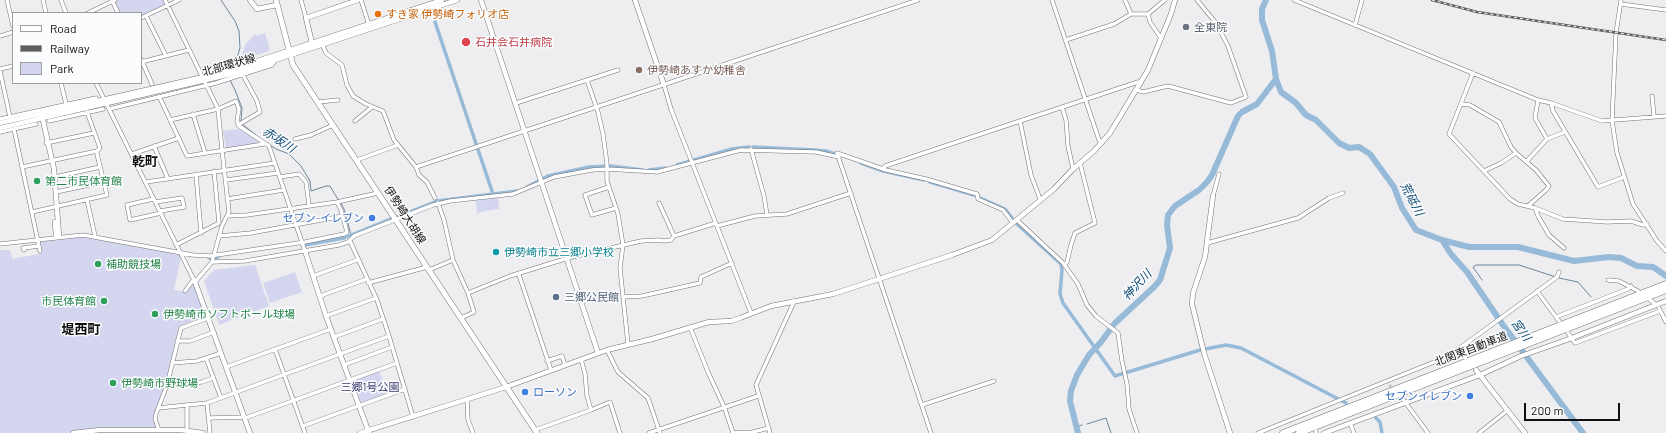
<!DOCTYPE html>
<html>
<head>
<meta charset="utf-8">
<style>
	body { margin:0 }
	#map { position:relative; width:1666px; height:433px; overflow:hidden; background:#eeeef0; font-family:Barlow,sans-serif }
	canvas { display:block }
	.legend { position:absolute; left:12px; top:12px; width:130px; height:72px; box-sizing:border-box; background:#fbfcfd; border:1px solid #9d9d9e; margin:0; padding:5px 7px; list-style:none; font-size:12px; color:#0f0f0f }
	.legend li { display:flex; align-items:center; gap:8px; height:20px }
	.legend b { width:20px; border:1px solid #9d9d9e }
	.scale { position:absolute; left:1524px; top:403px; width:96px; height:18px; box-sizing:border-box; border:2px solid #0f0f0f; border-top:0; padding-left:5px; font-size:12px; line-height:14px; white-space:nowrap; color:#0f0f0f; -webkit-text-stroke:3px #fbfcfd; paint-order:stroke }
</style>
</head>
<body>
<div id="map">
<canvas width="1666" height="433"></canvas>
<ul class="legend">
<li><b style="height:5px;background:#fff"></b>Road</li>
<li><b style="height:5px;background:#5e5e5f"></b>Railway</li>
<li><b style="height:11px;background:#d4d5ef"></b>Park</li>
</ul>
<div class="scale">200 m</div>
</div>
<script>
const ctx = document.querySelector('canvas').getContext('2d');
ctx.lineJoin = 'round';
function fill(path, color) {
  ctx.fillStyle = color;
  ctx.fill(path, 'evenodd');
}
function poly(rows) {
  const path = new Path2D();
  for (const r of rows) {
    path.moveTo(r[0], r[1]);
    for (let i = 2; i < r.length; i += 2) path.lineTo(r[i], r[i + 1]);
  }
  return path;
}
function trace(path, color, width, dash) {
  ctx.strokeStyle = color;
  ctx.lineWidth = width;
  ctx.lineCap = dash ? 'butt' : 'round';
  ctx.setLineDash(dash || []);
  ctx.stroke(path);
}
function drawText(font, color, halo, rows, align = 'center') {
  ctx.font = font + ' Barlow,"Noto Sans JP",sans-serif';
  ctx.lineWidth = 3;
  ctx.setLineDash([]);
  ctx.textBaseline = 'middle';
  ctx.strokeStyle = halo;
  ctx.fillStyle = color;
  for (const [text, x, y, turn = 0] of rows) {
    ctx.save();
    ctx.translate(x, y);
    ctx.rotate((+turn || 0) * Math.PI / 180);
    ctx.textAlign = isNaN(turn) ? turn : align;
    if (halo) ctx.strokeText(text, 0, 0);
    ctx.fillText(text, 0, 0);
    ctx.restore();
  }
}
fill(poly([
	[118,0,163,0,165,4,164,6,141,17,141,13,120,13,115,3],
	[265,33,270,50,269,51,242,60,241,59,245,45,255,34,256,36],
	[238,129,251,135,258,141,258,143,226,148,223,131],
	[498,198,499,209,483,211,483,212,477,213,476,201],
	[85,236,178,252,181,258,174,290,185,292,193,284,205,316,204,318,179,327,168,376,154,419,157,428,95,428,68,433,0,433,0,250,10,250,12,259,39,254,38,240],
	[255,265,269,306,219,325,204,281,214,270],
	[295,272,302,292,270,303,263,283],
	[379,370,387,394,364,402,361,402,354,381,355,379]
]), '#d4d5ef');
trace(poly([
	[221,0,235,21,239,31,240,48,236,61],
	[230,80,235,90,242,108,241,121],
	[242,124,261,139],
	[267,143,276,149,289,154,301,166,310,181,311,191,326,186,330,186,339,201],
	[341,203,344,209,351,235],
	[1467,272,1468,271],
	[1559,278,1578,282,1591,297],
	[1482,280,1473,267,1476,265,1519,265,1556,277],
	[1087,424,1106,418,1111,433],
	[1076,427,1082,425]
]), '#6e879c', 1);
trace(poly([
	[435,22,492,191],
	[753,147,814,150,826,151,838,155],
	[861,163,883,171,924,180],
	[677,165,732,149,749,147],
	[649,170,665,168],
	[930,182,974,195],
	[527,187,548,176,589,167,610,166,643,170],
	[980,198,1005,209,1013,219],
	[397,217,437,201,518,191],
	[1017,224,1061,264,1062,270,1060,294,1063,303,1115,376,1200,350,1226,345,1241,348,1346,403],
	[305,245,344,238,393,218],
	[209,258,210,258],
	[216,258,218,257],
	[1376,418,1380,422,1382,433]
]), '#96bad8', 3.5);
trace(poly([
	[1266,0,1262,9,1262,20,1272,51,1276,79,1281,92,1296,103,1306,115,1316,120,1339,143,1349,148,1359,147,1370,154,1394,187,1402,208,1416,230,1442,240,1469,247,1518,247,1574,261,1609,257,1621,258,1637,266,1653,267,1666,276],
	[1442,240,1451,254,1467,272,1503,325,1583,433],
	[1078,433,1070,401,1071,391,1077,375,1089,355,1101,342,1115,323,1154,287,1160,280,1170,248,1167,225,1168,215,1175,206,1199,190,1207,182,1212,175,1238,116,1242,112,1257,104,1276,79]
]), '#96bad8', 6);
trace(poly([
	[1389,385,1402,398]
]), '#cdcdce', 3.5, [3.5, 2]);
const street = poly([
	[7,0,13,26],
	[43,0,46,13],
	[61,0,66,13],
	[112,0,118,13],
	[301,0,306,18],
	[361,0,369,25],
	[1052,0,1099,140,1102,143],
	[1125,0,1131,14],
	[1294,0,1538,100,1551,103,1602,121,1666,116],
	[1621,0,1616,33,1612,121,1617,153,1633,204,1657,241,1666,251],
	[1621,4,1666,10],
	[88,13,115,0],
	[1148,14,1150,22,1161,38],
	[146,16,166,56],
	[141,18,179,0],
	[1355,25,1362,0],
	[0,36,13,32],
	[1066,40,1114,24,1131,14,1148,14,1165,0],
	[322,44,326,53,342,65,347,85,353,96,366,104,383,111,394,140,416,167,419,175,427,182,435,198],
	[141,59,152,84],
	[141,62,189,50],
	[0,69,13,66],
	[0,71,10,117],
	[1473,73,1449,134,1510,199,1518,204,1535,208,1563,219,1607,222,1631,221,1643,225,1647,224],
	[587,80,598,112,603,134,607,164,607,181,618,214,623,245,620,268,628,344],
	[61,83,66,104],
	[96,83,195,282,212,262,222,226,229,212,222,150,218,109,165,0],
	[664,85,671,109,751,313],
	[1137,90,1143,92,1168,86,1231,103,1246,97,1228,46,1216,23,1197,0],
	[159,96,187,156,264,144],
	[1652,96,1654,116],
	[318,102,338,100],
	[516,103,618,70],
	[1551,103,1553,111,1598,187,1624,177],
	[1461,104,1470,105,1499,122,1511,147,1516,153,1536,170,1549,186,1546,190,1528,206],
	[1062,107,1066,120,1068,146,1073,169],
	[109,109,216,83,272,65,275,61],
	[193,114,205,153],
	[0,119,96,98],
	[170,120,218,109,236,101,239,109,237,121,239,126,269,146,305,251],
	[49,121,103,109],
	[355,121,372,107],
	[1020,121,1031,175,1040,199],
	[238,125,260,112,257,101,243,75],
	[14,129,40,251],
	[0,132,36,124],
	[295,139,311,135,333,125],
	[1547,139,1565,132],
	[46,143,94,133],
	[154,146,168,179],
	[751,149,764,196,767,215],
	[837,153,931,433],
	[837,153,886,170,926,179,977,194,978,199,1003,210,1013,223],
	[132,154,179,138],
	[357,160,398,145],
	[1527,161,1547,139,1535,118,1538,100],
	[22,167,97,151],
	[416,167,918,0],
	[883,169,885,166,990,131,1138,82,1141,83],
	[1484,171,1501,163,1516,153],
	[196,174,201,233],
	[55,177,100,167],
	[280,177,299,174,306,182,309,205],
	[226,180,278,173],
	[146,182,275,163],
	[609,187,585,195,592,215,616,208],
	[56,192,103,182],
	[1213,196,1219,174],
	[153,199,127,205,130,220,161,213],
	[227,199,284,190],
	[87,200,95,236],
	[155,202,182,198,184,207,160,211],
	[438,203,444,220,453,260,468,293,474,312,461,318],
	[659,203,674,236],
	[1535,208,1538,216,1549,235,1564,248],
	[32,212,107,195,97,154,97,151,100,148,87,112],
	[227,216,247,215,337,202,378,193],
	[1017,220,1063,263,1078,284,1087,305,1096,316,1118,333,1122,361,1127,384,1129,409,1137,433],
	[717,226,755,216,787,214,851,193],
	[219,236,251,233,343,216],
	[350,241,377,300,389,336,413,417],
	[1207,243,1298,218,1329,198,1343,193],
	[0,244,83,235,193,255,210,256,305,242,344,234,347,232,341,210,337,202],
	[176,245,219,223,214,171],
	[24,250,23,248,39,246],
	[212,262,245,261,339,245,348,242,354,236,433,205,450,201,513,194,554,177,592,170,607,169,657,172,741,150,816,152,839,157],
	[1064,265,1067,262,1071,245,1075,233,1095,223,1080,163],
	[429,270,453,260],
	[519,275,551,370],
	[313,276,357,260],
	[1608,280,1619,281,1638,291],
	[368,283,427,267],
	[185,291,194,279],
	[1537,291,1559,321],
	[468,293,510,276,568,258,641,241,658,240,664,241,671,240,674,236,716,223],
	[320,296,367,279],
	[623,297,642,296,700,283,701,277,732,263],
	[1650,300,1654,303],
	[1659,308,1666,322],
	[326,316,376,298],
	[1556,317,1628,289,1631,286],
	[690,327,708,372,725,409,733,433],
	[1568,333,1575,343,1660,311],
	[334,337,383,319],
	[177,341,190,341,214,332],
	[275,349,305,433],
	[607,350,618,372,648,398,660,433],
	[206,358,221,398],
	[547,361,562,356,565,365],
	[172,363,197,361,221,353],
	[344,365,392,347],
	[226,367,331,329],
	[167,385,202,382,213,378],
	[1402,398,1428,433],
	[467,399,468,420,473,433],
	[207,403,210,433],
	[187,405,187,431],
	[922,405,994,381],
	[158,408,207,403,389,336],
	[591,410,610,402,620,433],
	[209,418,248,417,397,363],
	[1350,423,1354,433],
	[303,426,405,389],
	[159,430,155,419,156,414,167,385,181,328,208,318],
	[535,430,591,410,587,396,585,374,581,359],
	[1316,431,1316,433],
	[649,433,758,396],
	[733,433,753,432,769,428],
	[770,433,756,385,793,304,793,301],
	[1258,433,1449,356,1557,277,1559,272],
	[1479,433,1508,410]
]);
const secondary = poly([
	[250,0,257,9,277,5],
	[481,0,598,353],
	[635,0,664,85],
	[312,43,306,18,358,0],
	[42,116,54,169,59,236],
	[0,123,221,73,442,0],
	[0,128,236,73,457,0],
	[1213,196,1205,257,1193,293,1192,304,1204,353,1230,433],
	[55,222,56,237],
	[305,251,326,316,369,433],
	[195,282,250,433],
	[1460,349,1465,357],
	[1476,370,1525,433],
	[73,433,100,430,181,430,203,433],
	[360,433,506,387,607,350,652,339,709,322,731,321,740,318,771,306,833,294,952,255,992,240,1054,189,1073,169,1094,151,1110,133,1148,70,1171,14,1175,0],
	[1324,433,1480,375,1521,356,1572,338,1666,301]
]);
const primary = poly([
	[276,0,293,65,537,433]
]);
const highway = poly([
	[1283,433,1666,284],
	[1299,433,1666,290]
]);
trace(street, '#727274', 4.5);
trace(secondary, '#727274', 5.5);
trace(primary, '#727274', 6);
trace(highway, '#727274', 7);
trace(street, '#fff', 3.5);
trace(secondary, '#fff', 4.5);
trace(primary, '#fff', 5);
trace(highway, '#fff', 6);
const rail = poly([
	[1432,0,1477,12,1666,40]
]);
trace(rail, '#5e5e5f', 2.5);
trace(rail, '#fbfcfd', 1, [3]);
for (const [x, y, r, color] of [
	[378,14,4,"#e8710a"],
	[1186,27,4,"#6b7280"],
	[466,42,5,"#e0444e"],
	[639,70,4,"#8d6e63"],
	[37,181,4,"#2e9e5b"],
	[372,218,4,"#3f7fe0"],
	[496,252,4,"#0f9aa8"],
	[98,264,4,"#2e9e5b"],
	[556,297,4,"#5c6f8a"],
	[104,301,4,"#2e9e5b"],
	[155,314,4,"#2e9e5b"],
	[113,383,4,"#2e9e5b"],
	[525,392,4,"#3f7fe0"],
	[1470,396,4,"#3f7fe0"]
]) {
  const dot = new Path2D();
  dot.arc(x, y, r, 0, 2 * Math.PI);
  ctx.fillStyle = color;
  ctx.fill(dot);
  trace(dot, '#fbfcfd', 1.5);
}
drawText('11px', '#c56008', '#fbfcfd', [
	["すき家 伊勢崎フォリオ店",386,14]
], 'left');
drawText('11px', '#5b616d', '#fbfcfd', [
	["全東院",1194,27]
], 'left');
drawText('11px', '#be3a42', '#fbfcfd', [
	["石井会石井病院",475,42]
], 'left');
drawText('11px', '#0f0f0f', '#fbfcfd', [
	["北部環状線",229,65,-16],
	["伊勢崎大胡線",405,215,57],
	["北関東自動車道",1471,349,-21]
]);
drawText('11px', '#785e54', '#fbfcfd', [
	["伊勢崎あすか幼稚舎",647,70]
], 'left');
drawText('11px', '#27864d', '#fbfcfd', [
	["第二市民体育館",45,181],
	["補助競技場",106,264],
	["市民体育館",96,301,"right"],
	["伊勢崎市ソフトボール球場",163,314],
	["伊勢崎市野球場",121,383]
], 'left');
drawText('11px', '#366cbe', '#fbfcfd', [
	["セブン-イレブン",364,218],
	["ローソン",533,392,"left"],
	["セブンイレブン",1462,396]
], 'right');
drawText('11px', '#0d838f', '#fbfcfd', [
	["伊勢崎市立三郷小学校",504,252]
], 'left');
drawText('11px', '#4e5e75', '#fbfcfd', [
	["三郷公民館",564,297]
], 'left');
drawText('11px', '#3c396e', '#fbfcfd', [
	["三郷1号公園",370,387]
]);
drawText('italic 12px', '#104c74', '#fbfcfd', [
	["赤坂川",279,140,33],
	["荒砥川",1412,199,62],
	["神沢川",1137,285,-47],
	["宮川",1521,330,54]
]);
drawText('bold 13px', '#0f0f0f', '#fbfcfd', [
	["乾町",145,162],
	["堤西町",81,330]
]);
</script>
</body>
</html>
